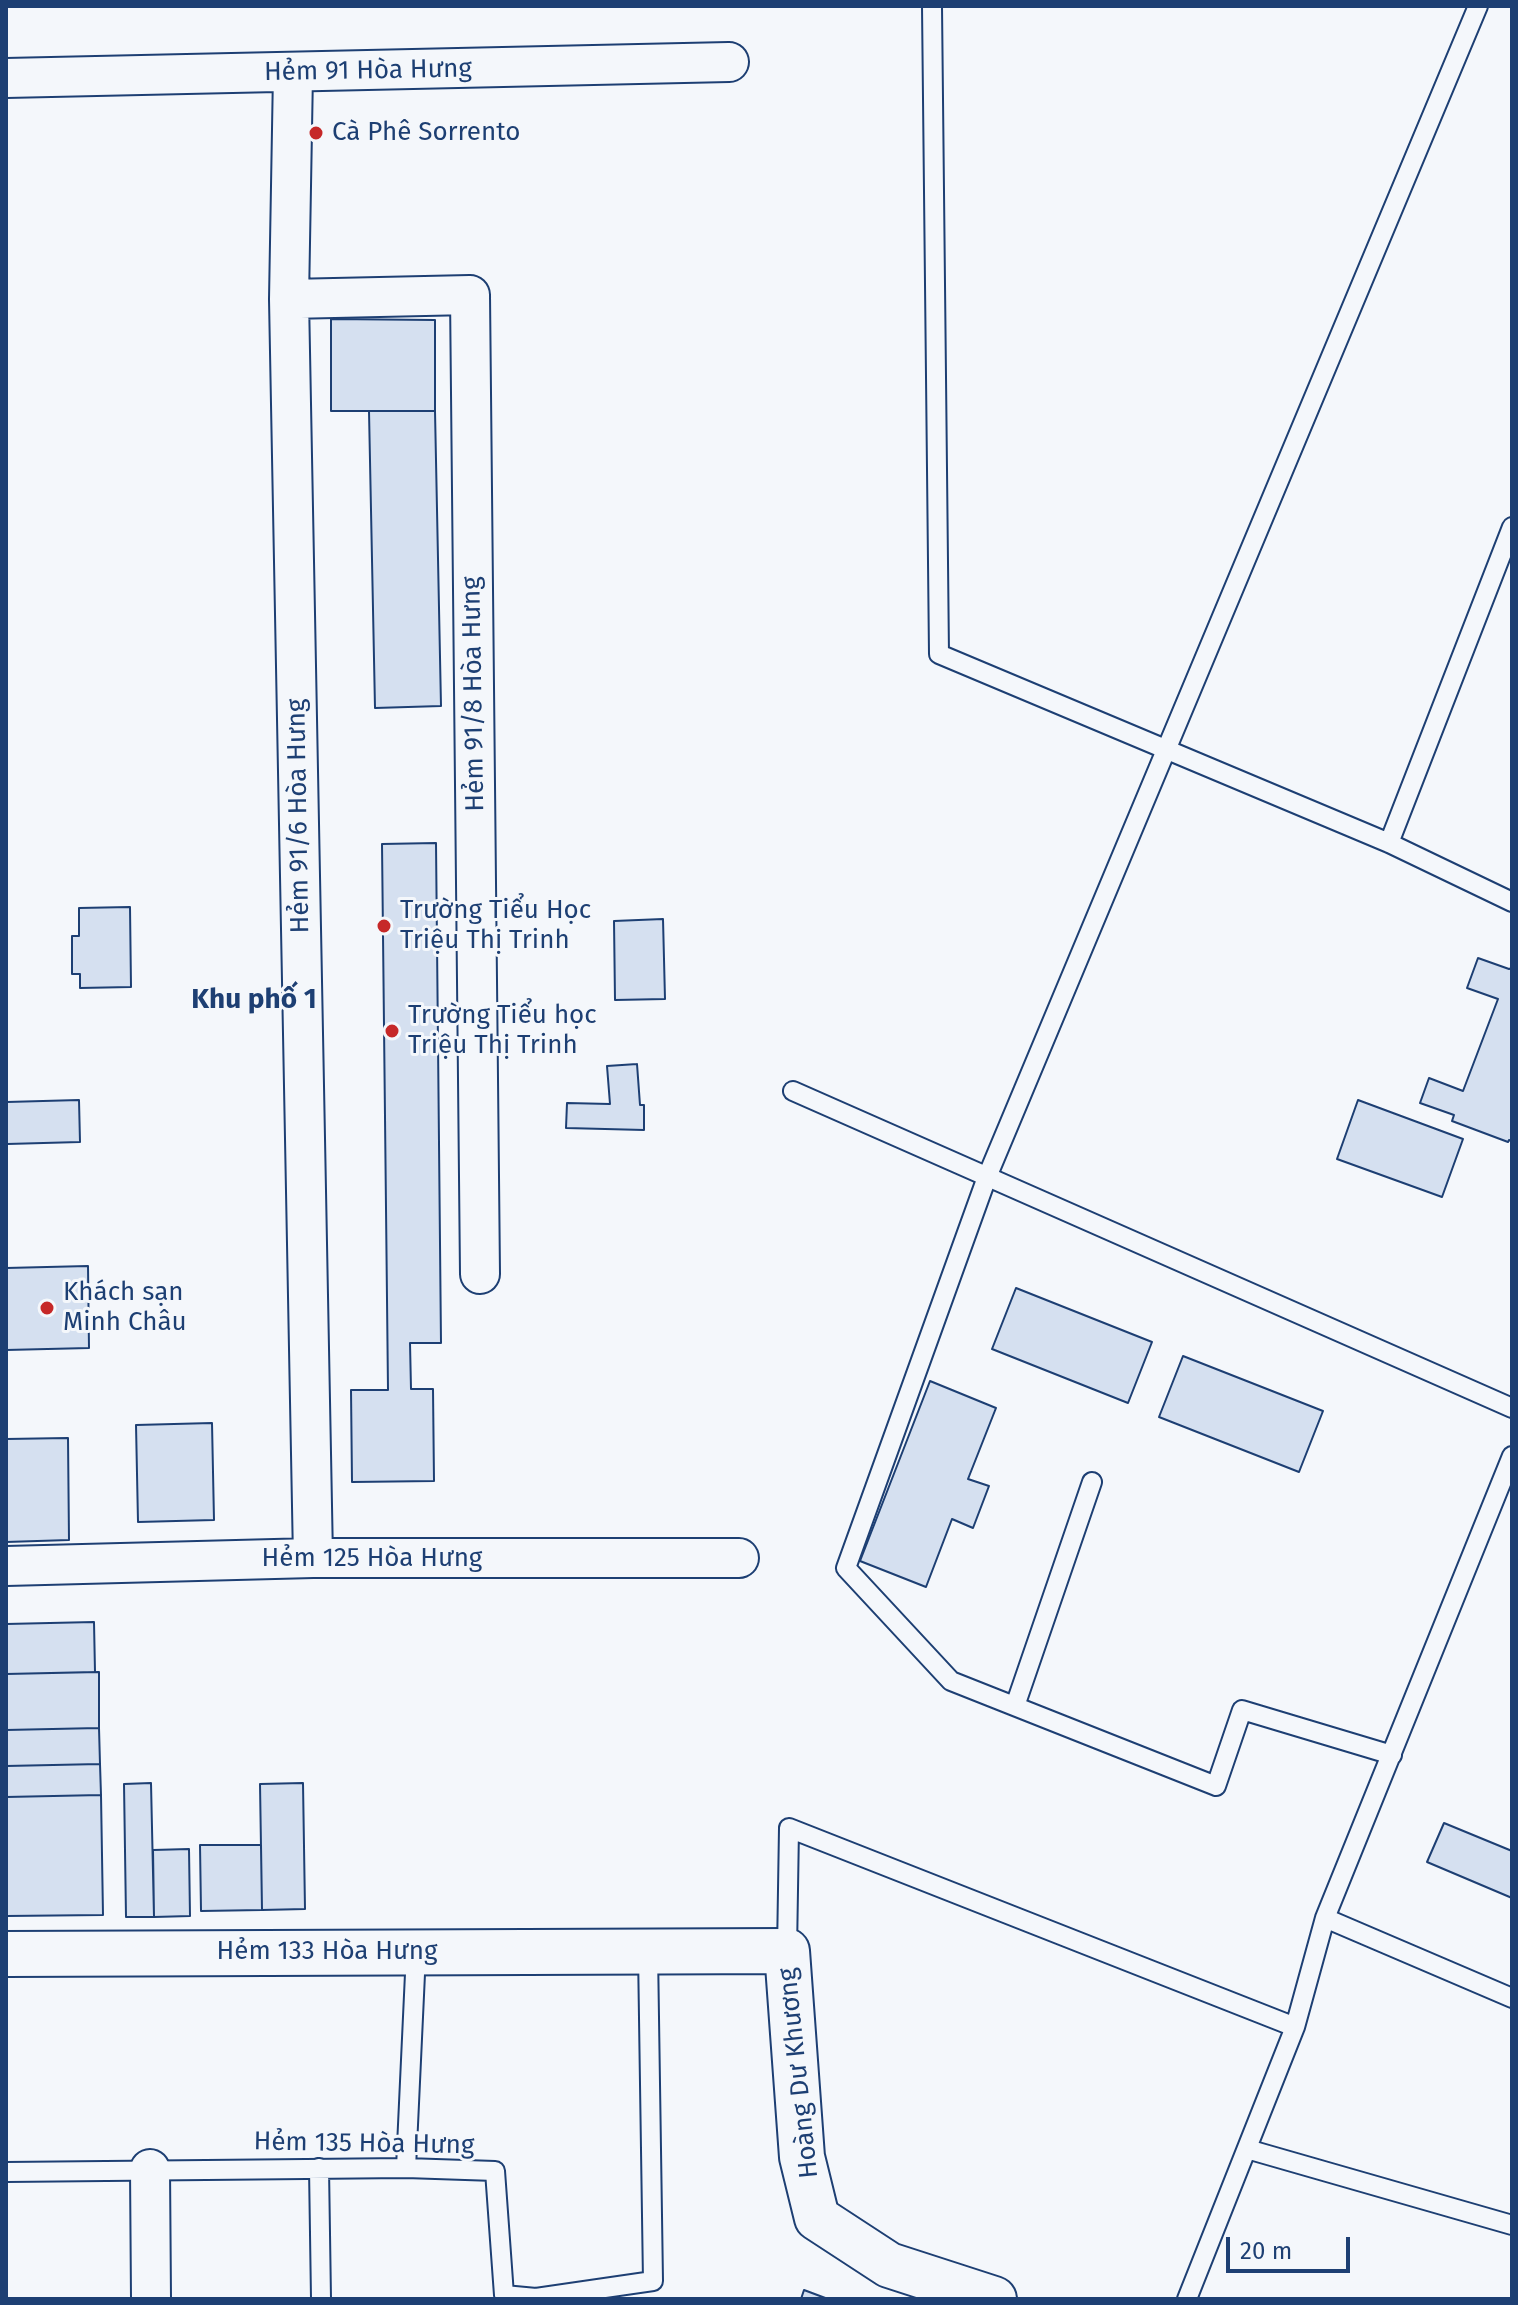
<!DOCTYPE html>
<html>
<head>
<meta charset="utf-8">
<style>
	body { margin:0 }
	#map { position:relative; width:1518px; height:2305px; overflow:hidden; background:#f4f7fb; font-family:"Fira Sans",sans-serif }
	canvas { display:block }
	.frame { position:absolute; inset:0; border:8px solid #1d3f73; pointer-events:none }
	.scale { position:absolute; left:1226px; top:2237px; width:124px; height:36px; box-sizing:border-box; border:4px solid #1d3f73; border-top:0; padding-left:10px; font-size:24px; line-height:28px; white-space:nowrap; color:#1d3f73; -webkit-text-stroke:6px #f4f7fb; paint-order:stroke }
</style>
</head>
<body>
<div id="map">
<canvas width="1518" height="2305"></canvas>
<div class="frame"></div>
<div class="scale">20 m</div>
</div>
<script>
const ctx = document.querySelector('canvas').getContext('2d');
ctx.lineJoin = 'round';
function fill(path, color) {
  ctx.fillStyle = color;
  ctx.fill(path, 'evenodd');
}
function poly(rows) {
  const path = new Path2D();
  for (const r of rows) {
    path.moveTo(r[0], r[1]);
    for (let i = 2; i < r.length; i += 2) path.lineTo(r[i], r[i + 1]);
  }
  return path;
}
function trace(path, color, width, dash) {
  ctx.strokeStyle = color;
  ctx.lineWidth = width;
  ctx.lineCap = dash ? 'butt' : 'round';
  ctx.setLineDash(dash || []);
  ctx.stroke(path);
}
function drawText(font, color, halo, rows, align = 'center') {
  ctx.font = font + ' "Fira Sans",sans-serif';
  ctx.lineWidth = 6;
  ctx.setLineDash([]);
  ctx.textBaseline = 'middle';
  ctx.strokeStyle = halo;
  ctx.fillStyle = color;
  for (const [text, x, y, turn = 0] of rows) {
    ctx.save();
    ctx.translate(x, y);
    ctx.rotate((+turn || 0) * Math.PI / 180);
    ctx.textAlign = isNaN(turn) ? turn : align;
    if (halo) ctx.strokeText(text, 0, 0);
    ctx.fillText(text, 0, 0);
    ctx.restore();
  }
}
const building = poly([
	[331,319,435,320,435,411,331,411,331,319],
	[369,411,435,411,441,706,375,708,369,411],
	[436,843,441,1343,410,1343,411,1389,433,1389,434,1481,352,1482,351,1390,388,1390,382,844,436,843],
	[130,907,131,987,80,988,80,974,72,974,72,936,79,936,79,908,130,907],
	[663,919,665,999,615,1000,614,921,663,919],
	[1478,958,1509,969,1512,968,1512,1141,1509,1140,1508,1142,1452,1121,1454,1115,1420,1103,1429,1078,1463,1091,1498,999,1467,988,1478,958],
	[637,1064,640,1105,644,1105,644,1130,566,1128,567,1103,610,1104,607,1066,637,1064],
	[79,1100,80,1142,7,1144,7,1102,79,1100],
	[1358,1100,1463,1139,1442,1197,1337,1159,1358,1100],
	[88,1266,89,1348,6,1350,6,1268,88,1266],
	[1016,1288,1152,1342,1128,1403,992,1349,1016,1288],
	[1183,1356,1323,1411,1299,1472,1159,1417,1183,1356],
	[930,1381,996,1408,968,1479,989,1486,973,1528,952,1519,926,1587,860,1561,930,1381],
	[212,1423,214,1520,138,1522,136,1425,212,1423],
	[68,1438,69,1540,6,1542,6,1439,68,1438],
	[94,1622,95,1672,6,1674,6,1624,94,1622],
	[99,1672,99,1728,6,1730,6,1674,99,1672],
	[99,1728,100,1764,6,1766,6,1730,99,1728],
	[100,1764,101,1795,6,1797,6,1766,100,1764],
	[151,1783,154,1917,126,1917,124,1784,151,1783],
	[303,1783,305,1909,262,1910,260,1784,303,1783],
	[101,1795,103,1915,6,1916,6,1797,101,1795],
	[1444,1823,1512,1851,1512,1898,1427,1862,1444,1823],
	[200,1845,261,1845,262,1910,201,1911,200,1845],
	[189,1849,190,1916,154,1917,153,1850,189,1849],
	[804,2290,828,2299,801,2299,804,2290]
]);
fill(building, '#d5e0f0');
trace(building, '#1d3f73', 2);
const service = poly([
	[932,6,939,654,1389,843,1512,902],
	[1389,843,1512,527],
	[793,1091,1512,1408],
	[1015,1706,1092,1482],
	[1392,1755,1242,1710,1216,1786,951,1681,846,1568,987,1177,1478,6],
	[1325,1918,1512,1998],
	[787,1951,789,1828,1295,2027,1187,2299],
	[1295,2027,1325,1918,1512,1456],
	[1247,2149,1512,2225],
	[319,2168,321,2299],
	[406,2168,416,1952],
	[6,2172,406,2168,495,2171,504,2295,536,2298,653,2281,648,1952]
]);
const minor = poly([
	[293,73,289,299,313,1558],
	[6,78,729,62],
	[289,299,470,295,480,1274],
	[6,1566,313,1558,739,1558],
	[150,2169,151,2299]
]);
const tertiary = poly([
	[6,1954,787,1951,802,2157,817,2218,889,2265,994,2299]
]);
trace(service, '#1d3f73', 22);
trace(minor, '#1d3f73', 42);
trace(tertiary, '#1d3f73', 48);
trace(service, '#f4f7fb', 18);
trace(minor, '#f4f7fb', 38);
trace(tertiary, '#f4f7fb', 44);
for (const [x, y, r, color] of [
	[316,133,8,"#c62828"],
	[384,926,8,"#c62828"],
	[392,1031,8,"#c62828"],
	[47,1308,8,"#c62828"]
]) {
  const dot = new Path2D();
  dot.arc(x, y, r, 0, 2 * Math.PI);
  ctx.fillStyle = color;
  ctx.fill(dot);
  trace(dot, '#f4f7fb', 3);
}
drawText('26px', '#1d3f73', '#f4f7fb', [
	["Hẻm 91 Hòa Hưng",368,71,-1],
	["Hẻm 91/8 Hòa Hưng",474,694,-91],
	["Hẻm 91/6 Hòa Hưng",299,816,-91],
	["Hẻm 125 Hòa Hưng",372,1559],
	["Hẻm 133 Hòa Hưng",327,1952],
	["Hoàng Dư Khương",799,2073,-96],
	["Hẻm 135 Hòa Hưng",364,2144,1]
]);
drawText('26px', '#1d3f73', '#f4f7fb', [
	["Cà Phê Sorrento",332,133],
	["Trường Tiểu Học",400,911],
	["Triệu Thị Trinh",400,941],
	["Trường Tiểu học",408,1016],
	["Triệu Thị Trinh",408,1046],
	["Khách sạn",63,1293],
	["Minh Châu",63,1323]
], 'left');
drawText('bold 28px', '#1d3f73', '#f4f7fb', [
	["Khu phố 1",254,1000]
]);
</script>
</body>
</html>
